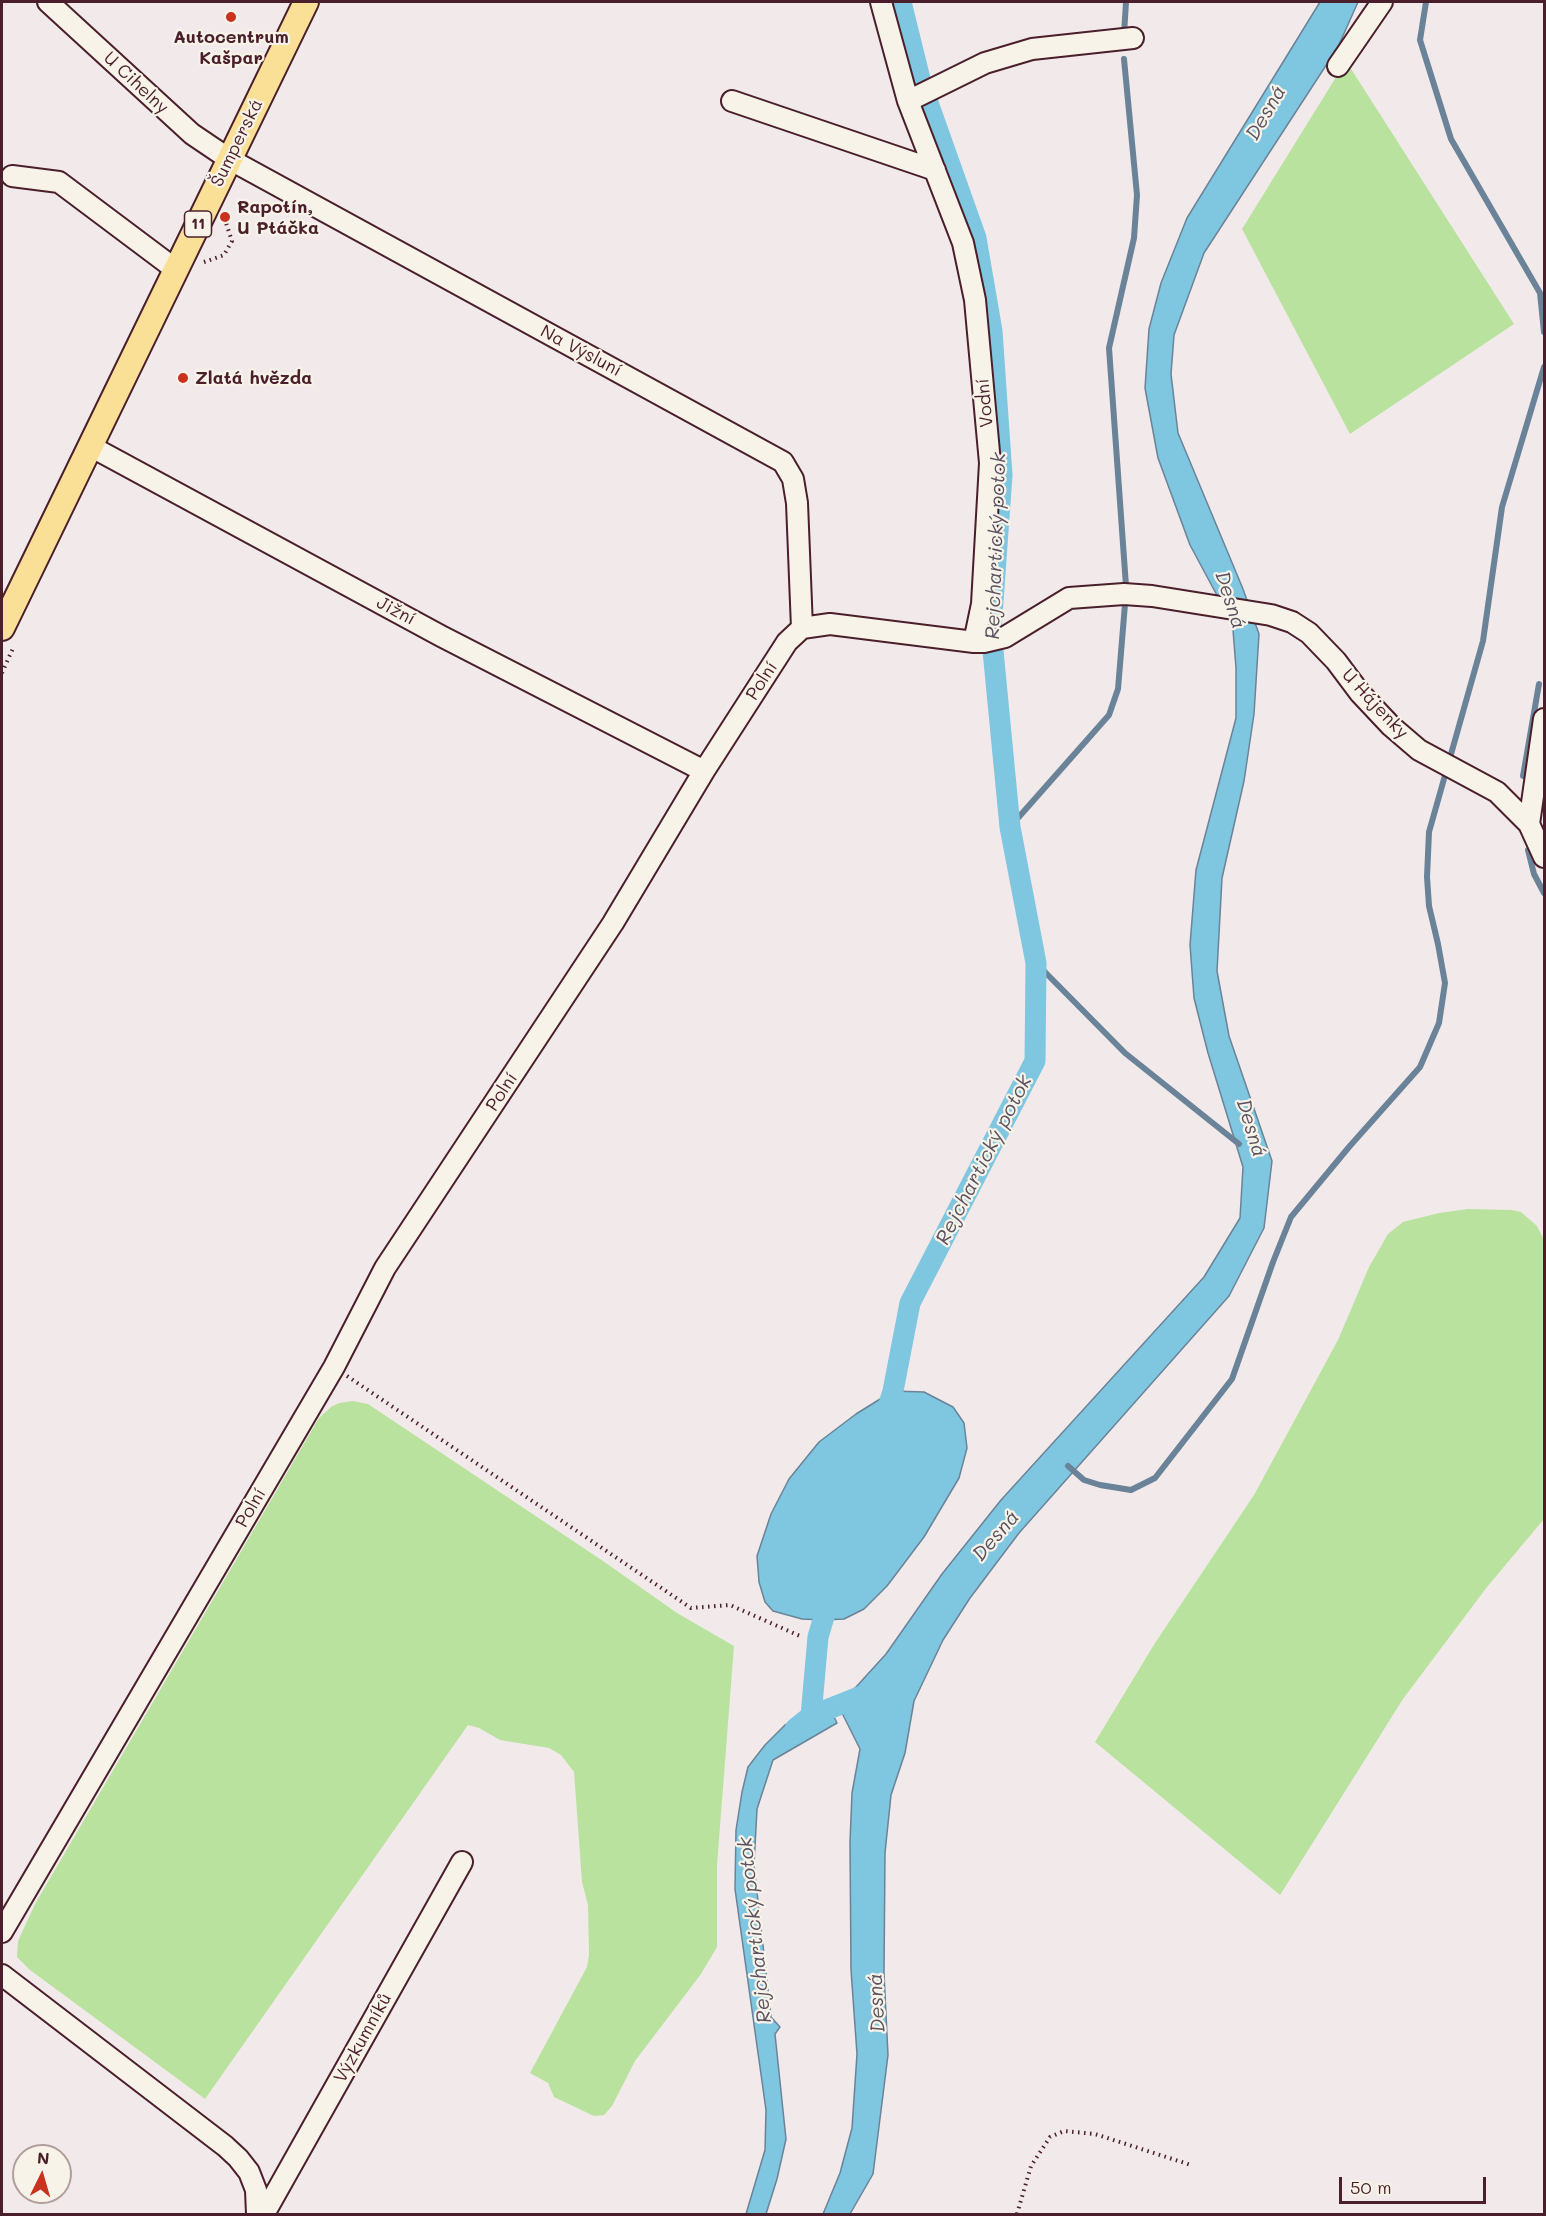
<!DOCTYPE html>
<html>
<head>
<meta charset="utf-8">
<style>
	body { margin:0 }
	#map { position:relative; width:1546px; height:2216px; overflow:hidden; background:#f2eaea; font-family:Mali,sans-serif }
	canvas { display:block }
	.frame { position:absolute; inset:0; border:3px solid #4a1f2b; pointer-events:none }
	.north { position:absolute; left:12px; top:2144px; width:60px; height:60px; box-sizing:border-box; background:#f7f3e8; border:2px solid #b29e9c; border-radius:50%; rotate:5deg; font-size:16px; font-weight:700; line-height:24px; text-align:center; color:#4a1f2b }
	.north::after { content:''; display:block; margin:auto; width:21px; height:27px; background:#c8321e; clip-path:polygon(50% 0,100% 100%,50% 72%,0 100%) }
	.scale { position:absolute; left:1339px; top:2177px; width:147px; height:27px; box-sizing:border-box; border:3px solid #4a1f2b; border-top:0; padding-left:8px; font-size:18px; line-height:21px; white-space:nowrap; color:#4a1f2b; -webkit-text-stroke:4px #f7f3e8; paint-order:stroke }
</style>
</head>
<body>
<div id="map">
<canvas width="1546" height="2216"></canvas>
<div class="frame"></div>
<div class="north">N</div>
<div class="scale">50 m</div>
</div>
<script>
const ctx = document.querySelector('canvas').getContext('2d');
ctx.lineJoin = 'round';
function fill(path, color) {
  ctx.fillStyle = color;
  ctx.fill(path, 'evenodd');
}
function poly(rows) {
  const path = new Path2D();
  for (const r of rows) {
    path.moveTo(r[0], r[1]);
    for (let i = 2; i < r.length; i += 2) path.lineTo(r[i], r[i + 1]);
  }
  return path;
}
function trace(path, color, width, dash) {
  ctx.strokeStyle = color;
  ctx.lineWidth = width;
  ctx.lineCap = dash ? 'butt' : 'round';
  ctx.setLineDash(dash || []);
  ctx.stroke(path);
}
function drawText(font, color, halo, rows, align = 'center') {
  ctx.font = font + ' Mali,sans-serif';
  ctx.lineWidth = 4.5;
  ctx.setLineDash([]);
  ctx.textBaseline = 'middle';
  ctx.strokeStyle = halo;
  ctx.fillStyle = color;
  for (const [text, x, y, turn = 0] of rows) {
    ctx.save();
    ctx.translate(x, y);
    ctx.rotate((+turn || 0) * Math.PI / 180);
    ctx.textAlign = isNaN(turn) ? turn : align;
    if (halo) ctx.strokeText(text, 0, 0);
    ctx.fillText(text, 0, 0);
    ctx.restore();
  }
}
fill(poly([
	[1346,61,1514,324,1350,434,1242,229],
	[1468,1209,1512,1210,1521,1212,1537,1226,1544,1240,1544,1519,1487,1587,1403,1699,1280,1895,1095,1742,1155,1643,1254,1495,1338,1340,1369,1267,1388,1234,1403,1222,1439,1213],
	[353,1401,368,1404,603,1561,677,1613,734,1646,717,1865,717,1947,701,1974,635,2061,612,2106,604,2115,594,2116,554,2097,548,2083,530,2073,587,1967,589,1955,588,1905,582,1882,574,1772,561,1755,549,1748,500,1740,479,1728,468,1725,205,2099,30,1970,17,1957,18,1941,35,1904,319,1418,331,1407,339,1403]
]), '#b9e29f');
const water = poly([
	[1320,2,1358,2,1338,47,1204,253,1174,335,1171,374,1178,433,1243,589,1259,634,1254,714,1244,781,1222,878,1217,971,1229,1036,1272,1161,1264,1228,1229,1296,1019,1533,970,1598,943,1640,914,1701,905,1753,891,1795,885,1853,884,1973,888,2055,873,2174,850,2214,823,2214,840,2173,852,2128,857,2054,851,1970,850,1842,852,1793,860,1749,836,1701,856,1687,886,1654,942,1574,1001,1500,1204,1277,1240,1218,1243,1167,1208,1053,1194,998,1190,945,1196,870,1236,718,1236,668,1233,630,1227,614,1190,545,1158,458,1145,388,1149,329,1161,283,1187,218,1320,2],
	[893,1391,924,1392,953,1407,964,1423,967,1448,959,1478,924,1537,887,1586,864,1609,844,1619,823,1620,802,1619,773,1611,765,1602,759,1582,757,1556,771,1514,789,1479,819,1442,856,1414,893,1391],
	[827,1702,837,1723,773,1760,757,1809,754,1865,771,2017,780,2027,775,2034,786,2139,777,2179,766,2214,746,2214,765,2150,766,2110,735,1889,736,1830,742,1792,748,1767,765,1745,785,1725,827,1702]
]);
fill(water, '#7fc6e0');
trace(water, '#6a8398', 1.5);
trace(poly([
	[1426,2,1420,40,1451,139,1540,293,1544,332],
	[1124,34,1126,2],
	[1124,59,1137,195,1134,238,1109,348,1126,586],
	[1523,776,1539,684],
	[1010,827,1109,715,1118,689,1125,604],
	[1528,850,1534,874,1544,893],
	[1036,963,1125,1053,1239,1144],
	[1068,1466,1084,1480,1100,1485,1131,1490,1155,1478,1232,1379,1273,1262,1291,1217,1349,1147,1420,1067,1439,1023,1445,983,1438,944,1429,906,1427,877,1429,832,1483,641,1502,507,1544,367]
]), '#6a8398', 6);
trace(poly([
	[885,1417,893,1391,910,1303,1035,1061,1036,963,1010,827,991,630,1002,475,992,331,976,238,921,83,901,2],
	[811,1716,864,1695],
	[795,1729,811,1716,818,1637,831,1593]
]), '#7fc6e0', 21);
const minor = poly([
	[48,2,192,134,229,159,783,462,793,479,797,503,802,628],
	[881,2,908,101,963,243,975,300,990,463,982,604,974,642],
	[1338,66,1382,2],
	[732,101,935,170],
	[908,101,985,63,1032,49,1133,38],
	[12,176,59,182,175,269],
	[90,446,441,636,704,771],
	[1529,824,1544,719],
	[2,1932,334,1367,385,1268,613,923,704,771,787,642,802,628,830,624,974,642,984,642,1005,637,1069,598,1124,594,1152,596,1271,615,1292,622,1309,633,1336,661,1360,693,1391,726,1419,750,1497,792,1529,824,1544,857],
	[2,1975,225,2146,238,2158,249,2172,256,2190,257,2214],
	[264,2214,462,1862]
]);
const major = poly([
	[2,628,306,2]
]);
trace(minor, '#4a1f2b', 24);
trace(major, '#4a1f2b', 28);
trace(poly([
	[204,262,224,255,232,241,226,223,227,218],
	[2,673,14,646],
	[347,1376,691,1608,730,1605,800,1636],
	[1017,2214,1031,2166,1050,2137,1064,2131,1095,2134,1191,2165]
]), '#4a1f2b', 4, [1.5, 4.5]);
trace(minor, '#f7f3e8', 20);
trace(major, '#fadf96', 24);
for (const [x, y, r, color] of [
	[231,17,6,"#c8321e"],
	[225,217,6,"#c8321e"],
	[183,378,6,"#c8321e"]
]) {
  const dot = new Path2D();
  dot.arc(x, y, r, 0, 2 * Math.PI);
  ctx.fillStyle = color;
  ctx.fill(dot);
  trace(dot, '#f7f3e8', 2);
}
for (const [x, y, w] of [
	[198,224,27]
]) {
  const box = new Path2D();
  box.roundRect(x - w / 2, y - 13, w, 26, 4.5);
  ctx.fillStyle = '#f7f3e8';
  ctx.fill(box);
  trace(box, '#4a1f2b', 1.5);
}
drawText('bold 16px', '#4a1f2b', null, [
	["11",198,224]
]);
drawText('bold 18px', '#4a1f2b', '#f7f3e8', [
	["Autocentrum",231,37,"center"],
	["Kašpar",231,58,"center"],
	["Rapotín,",237,207],
	["U Ptáčka",237,228],
	["Zlatá hvězda",195,378]
], 'left');
drawText('18px', '#4a1f2b', '#f7f3e8', [
	["U Cihelny",136,83,43],
	["Šumperská",237,143,-64],
	["Na Výsluní",581,351,28],
	["Vodní",985,403,-95],
	["Jižní",396,611,28],
	["Polní",762,681,-57],
	["U Hájenky",1375,704,47],
	["Polní",502,1092,-57],
	["Polní",251,1508,-60],
	["Výzkumníků",363,2038,-61]
]);
drawText('italic 20px', '#5a5161', '#f7f3e8', [
	["Desná",1266,113,-60],
	["Rejchartický potok",996,546,-88],
	["Desná",1230,600,72],
	["Desná",1251,1128,73],
	["Rejchartický potok",984,1160,-63],
	["Desná",996,1536,-49],
	["Rejchartický potok",755,1930,-96],
	["Desná",877,2003,-93]
]);
</script>
</body>
</html>
